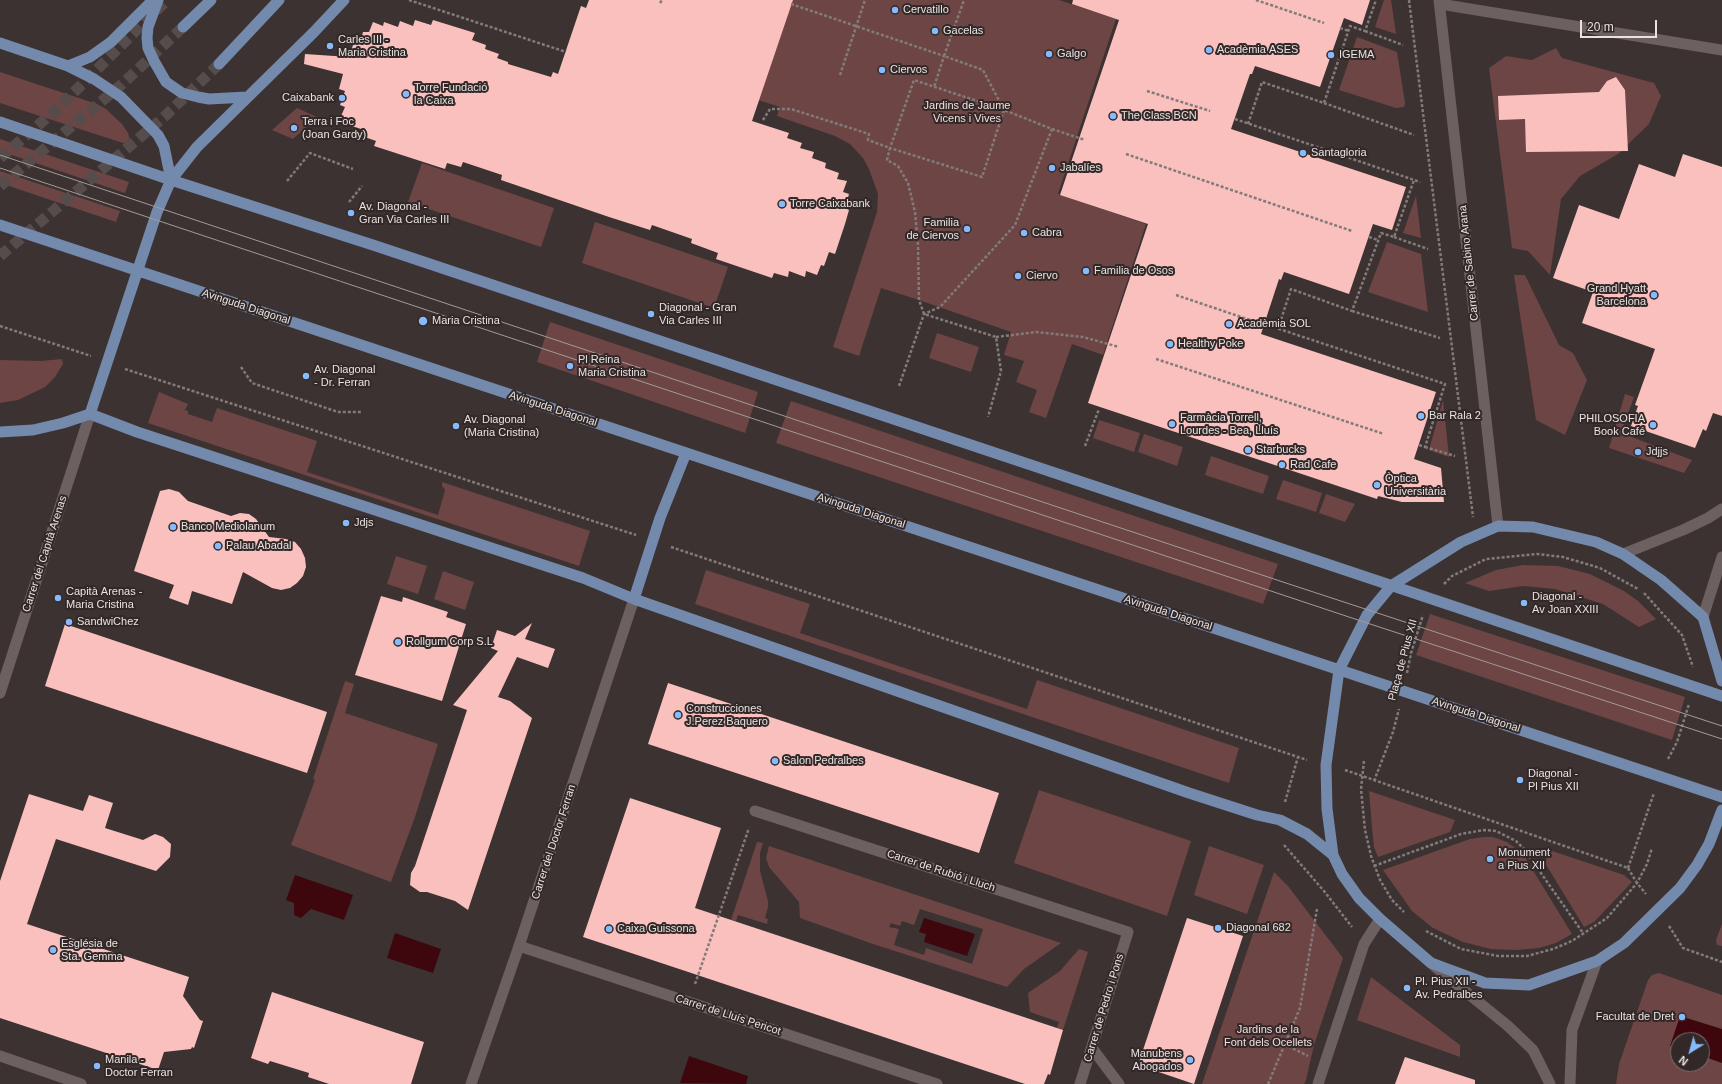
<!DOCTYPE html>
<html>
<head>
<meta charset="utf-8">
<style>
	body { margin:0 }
	#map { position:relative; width:1722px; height:1084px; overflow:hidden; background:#3c3232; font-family:Arial,sans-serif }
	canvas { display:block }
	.north { position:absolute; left:1670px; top:1032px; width:40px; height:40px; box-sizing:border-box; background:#322828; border:1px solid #7b7272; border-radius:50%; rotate:217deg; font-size:11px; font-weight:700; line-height:16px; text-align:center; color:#e8e2e1 }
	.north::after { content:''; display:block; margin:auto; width:14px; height:18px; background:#86bbfb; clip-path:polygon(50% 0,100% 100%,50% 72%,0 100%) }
	.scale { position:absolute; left:1580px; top:20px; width:77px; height:18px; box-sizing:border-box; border:2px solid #e8e2e1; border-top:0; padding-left:5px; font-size:12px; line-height:14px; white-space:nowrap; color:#e8e2e1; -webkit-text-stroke:3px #322828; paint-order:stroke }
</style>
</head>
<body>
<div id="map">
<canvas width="1722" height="1084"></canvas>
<div class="north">N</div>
<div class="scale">20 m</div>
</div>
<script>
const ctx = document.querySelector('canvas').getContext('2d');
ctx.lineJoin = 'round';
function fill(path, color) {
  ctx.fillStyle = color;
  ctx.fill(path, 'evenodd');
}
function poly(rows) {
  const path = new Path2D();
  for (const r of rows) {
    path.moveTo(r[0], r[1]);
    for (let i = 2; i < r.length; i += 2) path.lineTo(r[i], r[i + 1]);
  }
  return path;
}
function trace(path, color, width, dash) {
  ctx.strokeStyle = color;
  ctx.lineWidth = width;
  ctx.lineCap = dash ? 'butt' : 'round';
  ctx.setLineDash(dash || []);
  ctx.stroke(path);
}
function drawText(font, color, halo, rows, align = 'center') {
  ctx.font = font + ' Arial,sans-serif';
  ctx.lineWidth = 4;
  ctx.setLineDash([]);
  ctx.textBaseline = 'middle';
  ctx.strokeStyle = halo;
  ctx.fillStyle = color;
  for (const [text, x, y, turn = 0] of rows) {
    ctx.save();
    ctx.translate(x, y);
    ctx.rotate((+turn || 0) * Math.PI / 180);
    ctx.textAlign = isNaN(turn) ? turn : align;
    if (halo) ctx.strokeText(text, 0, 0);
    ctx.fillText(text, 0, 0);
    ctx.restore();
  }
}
fill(poly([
	[791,0,1059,0,1116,19,1058,194,1146,224,1103,355,1072,344,1046,418,1029,412,1037,390,1016,382,1024,361,1004,355,1011,332,919,300,881,288,859,356,833,347,877,212,878,194,869,169,863,158,850,144,835,136,777,116,780,107,758,100],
	[1384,0,1391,0,1396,34,1375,27],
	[1357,37,1397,52,1405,103,1404,107,1396,108,1339,90],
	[1556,48,1562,58,1654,83,1661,96,1649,124,1618,154,1580,176,1561,199,1550,275,1528,251,1512,248,1489,68,1506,56,1532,60],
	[0,72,97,104,106,109,122,124,128,133,132,146,0,103],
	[297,108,317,117,293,139,272,130],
	[0,139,129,182,125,193,0,151],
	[422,163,554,208,541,247,408,202],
	[0,171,120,211,116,222,0,183],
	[1416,196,1421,238,1403,233],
	[595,222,728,267,714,308,582,263],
	[1387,242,1421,254,1428,312,1368,292],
	[1514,275,1525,275,1559,345,1573,353,1587,380,1565,435,1536,420],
	[550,322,758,392,745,433,537,362],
	[937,333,979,347,971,372,929,358],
	[62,359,63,364,55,377,45,387,18,400,0,403,0,360,41,361],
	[159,392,188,404,185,410,188,411,188,414,212,422,217,408,317,441,307,472,438,515,445,490,442,486,442,482,590,531,579,566,148,423],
	[1625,394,1634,397,1621,433,1692,460,1684,473,1609,448],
	[1443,400,1449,457,1429,450],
	[791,401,1278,564,1263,604,776,443],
	[1099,420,1140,433,1134,452,1093,438],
	[1144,434,1183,447,1177,466,1138,452],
	[1211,456,1269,476,1263,494,1205,475],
	[1283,480,1322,493,1316,512,1276,499],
	[1326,494,1355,504,1345,522,1319,513],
	[396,556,427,566,418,594,387,584],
	[1523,565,1558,566,1590,574,1624,591,1638,601,1656,619,1639,627,1603,604,1555,589,1523,586,1489,591,1465,583,1496,570],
	[706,570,810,604,800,633,1027,709,1037,680,1239,748,1229,783,695,604],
	[443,571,474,582,465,610,434,599],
	[1430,614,1685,697,1672,740,1416,655],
	[345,681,354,684,345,713,438,744,415,817,391,882,291,845,315,780,313,779],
	[1039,790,1191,841,1167,916,1014,863],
	[1369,791,1455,820,1450,832,1378,857,1374,847,1372,827],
	[1483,837,1493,837,1507,842,1523,854,1572,934,1556,943,1539,948,1516,950,1491,949,1463,942,1433,928,1412,911,1383,870,1470,839],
	[757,842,763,843,760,853,760,871,768,901,768,907,765,918,768,919,767,924,738,915,736,921,731,920],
	[769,846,1061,943,1024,969,1007,987,873,944,800,918,799,902,769,867,766,858],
	[920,909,983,929,972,964,926,948,924,955,894,945,899,929,889,927,891,923,900,926,902,921,914,925],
	[1209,846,1264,865,1247,914,1194,895],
	[1549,850,1624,875,1632,882,1594,922,1584,927,1545,863],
	[1274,872,1288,886,1343,958,1314,1045,1306,1080,1304,1084,1202,1084],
	[1722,924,1722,946,1717,945,1716,940],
	[1079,949,1088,952,1063,1030,1057,1028,1059,1022,1030,1012,1028,993,1060,971],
	[1659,973,1722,995,1722,1084,1616,1084,1619,1064,1648,980,1652,975],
	[1678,1040,1702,1040,1702,1064,1678,1064],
	[1371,977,1460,1045,1460,1057,1357,1020]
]), '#6d4545');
fill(poly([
	[295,875,353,895,344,920,311,909,301,918,294,915,294,903,286,900],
	[924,918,975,934,967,956,924,942,926,934,919,932],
	[395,933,441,949,433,973,387,958],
	[1680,1016,1722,1029,1722,1063,1702,1056,1702,1040,1678,1040,1678,1048,1670,1046],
	[689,1056,748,1076,746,1084,680,1083]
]), '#3d070d');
fill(poly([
	[589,0,793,0,752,121,789,133,787,138,802,143,800,148,814,152,812,158,826,163,825,168,839,173,837,179,847,181,843,192,849,194,845,208,849,210,845,224,835,254,829,252,824,266,821,265,817,275,806,271,805,277,789,271,788,277,774,273,772,278,716,259,718,253,691,243,692,239,652,225,650,230,609,217,501,180,502,175,463,162,461,167,447,163,445,169,374,146,376,141,362,136,364,130,349,125,351,120,341,116,345,107,340,105,345,91,339,89,343,74,304,64,305,54,349,57,354,42,360,43,363,32,369,32,373,22,383,26,384,22,398,27,400,21,413,26,415,20,431,25,433,20,475,33,472,40,486,45,485,49,499,54,497,58,508,62,508,64,551,77,553,72,558,74,581,6,586,8],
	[1073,0,1370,0,1362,25,1344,18,1320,87,1255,66,1252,74,1250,74,1231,129,1406,187,1392,230,1373,224,1349,294,1284,272,1281,280,1279,279,1261,334,1436,392,1414,459,1441,468,1444,502,1402,502,1378,496,1377,499,1088,403,1148,224,1060,195,1119,20,1072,4],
	[1616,77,1625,90,1628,151,1526,152,1525,119,1499,120,1498,96,1599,92,1607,81],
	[1683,154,1722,167,1722,416,1713,413,1706,431,1703,429,1695,448,1631,426,1638,406,1635,405,1655,349,1582,323,1593,292,1553,278,1579,205,1619,219,1639,164,1675,177],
	[169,489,179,492,188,501,231,516,240,513,249,514,256,519,269,537,286,539,295,542,301,549,305,558,306,567,303,576,297,583,290,588,281,590,272,588,243,572,232,604,192,591,188,605,169,598,174,585,134,571,160,491],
	[381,596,402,602,403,597,448,612,446,617,466,624,442,701,355,675],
	[532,623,525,639,555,649,548,668,517,657,498,697,510,701,532,718,468,910,455,901,427,892,420,892,410,885,411,873,415,866,467,710,453,705,498,651,491,648,497,630,515,636],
	[65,624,327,712,307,773,45,686],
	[668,683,999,793,979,853,648,744],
	[29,794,83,811,89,795,113,803,105,828,143,840,155,834,163,837,171,844,170,857,156,871,56,839,27,924,189,977,183,996,200,1020,203,1021,194,1048,192,1047,191,1049,164,1052,158,1070,0,1018,0,881],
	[630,798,721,828,695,908,1063,1030,1050,1075,1048,1074,1044,1084,1025,1084,583,937],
	[1187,918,1243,936,1194,1084,1138,1065],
	[272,992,424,1042,411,1084,329,1084,308,1077,309,1073,270,1061,268,1064,251,1058],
	[1405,1057,1475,1080,1475,1084,1395,1084]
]), '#f9c0be');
trace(poly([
	[0,158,57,109,167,0],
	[0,186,121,85,183,27],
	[0,256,164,117,219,64]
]), '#564c4c', 11, [11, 5.5]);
trace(poly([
	[409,0,566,52],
	[1256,0,1324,23],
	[1409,0,1473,517],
	[660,3,662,0],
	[791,4,944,56,934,87],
	[1340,28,1349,31],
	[1365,31,1403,45],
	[840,75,865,0],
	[1147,91,1210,111],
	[1324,103,1414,135],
	[1235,119,1420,182],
	[763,120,770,109,791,109,869,134,868,140,890,148,887,160,898,166,902,173,908,183,915,212,918,245,919,300,924,314,996,337,1001,371,988,417],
	[1248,124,1262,82,1324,103,1350,26,1365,31,1376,0],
	[1052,129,1085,140],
	[1126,154,1352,231],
	[287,181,310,153,353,169],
	[349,202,362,186],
	[1369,237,1378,240],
	[1394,237,1428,249],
	[1176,295,1250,320],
	[1352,311,1440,338],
	[1264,324,1445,384,1425,447,1419,445],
	[0,326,91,356],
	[1278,329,1291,289,1352,311,1381,233,1394,237,1414,180],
	[996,337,1036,332,1083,337,1119,347],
	[1156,359,1384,434],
	[241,367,252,383,338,412,361,412],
	[125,369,636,535],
	[899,386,924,314,940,307,1015,225,1052,129,1004,110,914,80,890,148,982,177,1004,110,983,70,944,56,964,0],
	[1085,446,1099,409],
	[1425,447,1455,456],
	[671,547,1307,760],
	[1444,584,1452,576,1486,559,1537,554,1563,557,1600,568,1638,589],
	[1644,593,1682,635,1693,667],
	[1407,673,1411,653,1423,615],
	[1668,759,1677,742,1689,704],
	[1364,761,1361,789,1365,830,1371,856,1380,880,1392,900,1404,912],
	[1345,770,1628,868],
	[1374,781,1393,732,1399,709],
	[1285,802,1298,757],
	[1284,845,1324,891,1352,927],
	[1374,866,1461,834,1484,830,1496,831,1516,841,1524,849,1583,933],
	[1628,868,1654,793],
	[1628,868,1637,883,1646,894],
	[1669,926,1683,948,1722,962],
	[1426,931,1461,949,1498,956,1527,956,1553,949,1572,941,1607,918,1637,883,1647,864,1652,848],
	[695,984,749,828],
	[1284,1044,1308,1056],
	[1268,1084,1300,1008,1317,909]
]), '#837b7a', 2.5, [3, 2]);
trace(poly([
	[1092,1048,1119,1084]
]), '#6c6160', 11);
trace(poly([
	[1318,1084,1364,944,1380,919]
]), '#6c6160', 11);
trace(poly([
	[1439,0,1498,526],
	[1440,4,1722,50],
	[0,693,90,414],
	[755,811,1128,932,1080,1084],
	[519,946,937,1084],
	[0,1056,81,1084]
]), '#6c6160', 11);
trace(poly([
	[1623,554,1683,530,1708,518,1722,509],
	[1703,617,1722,557],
	[1433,965,1508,1026,1533,1050,1550,1084],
	[471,1084,519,946,634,599],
	[1570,1084,1572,1030,1597,961]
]), '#6c6160', 11);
trace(poly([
	[158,0,148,27,147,38,148,48,154,61,166,82,182,93,198,97,209,99,247,97],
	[183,27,211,0],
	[0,43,68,66,94,79,121,97,158,135,164,146,171,180],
	[219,64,279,0],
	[68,66,90,57,111,42,153,0],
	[0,122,171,180,376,246,1722,696],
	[0,225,1722,797],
	[90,414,157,212,171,180,197,147,314,32,344,0],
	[0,432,33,430,63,423,90,414,137,432,583,578,634,599,1189,793,1257,815,1280,820,1307,834,1333,855],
	[634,599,660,518,686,453],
	[1722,681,1703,617,1661,580,1623,554,1596,542,1533,527,1498,526,1461,542,1391,586,1367,615,1339,670,1326,765,1327,809,1333,855,1342,874,1359,898,1380,919,1431,963,1485,983,1529,985,1597,961,1624,943,1680,888,1697,865,1709,844,1722,810]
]), '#738aad', 11);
trace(poly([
	[0,155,1289,584,1722,726],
	[0,168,1364,622,1722,739]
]), '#a29a9a', 1);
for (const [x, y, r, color] of [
	[895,10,4,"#86bbfb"],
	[935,31,4,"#86bbfb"],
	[330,46,4,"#86bbfb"],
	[1209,50,4,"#86bbfb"],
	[1049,54,4,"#86bbfb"],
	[1331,55,4,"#86bbfb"],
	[882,70,4,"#86bbfb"],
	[406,94,4,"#86bbfb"],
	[342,98,4,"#86bbfb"],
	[1113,116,4,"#86bbfb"],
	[294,128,4,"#86bbfb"],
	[1303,153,4,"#86bbfb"],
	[1052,168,4,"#86bbfb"],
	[782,204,4,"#86bbfb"],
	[351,213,4,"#86bbfb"],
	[967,229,4,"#86bbfb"],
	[1024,233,4,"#86bbfb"],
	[1086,271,4,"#86bbfb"],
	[1018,276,4,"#86bbfb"],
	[1654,295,4,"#86bbfb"],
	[651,314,4,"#86bbfb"],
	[423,321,5,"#86bbfb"],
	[1229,324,4,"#86bbfb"],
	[1170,344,4,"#86bbfb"],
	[570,366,4,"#86bbfb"],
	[306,376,4,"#86bbfb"],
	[1421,416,4,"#86bbfb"],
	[1172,424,4,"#86bbfb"],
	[1653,425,4,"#86bbfb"],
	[456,426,4,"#86bbfb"],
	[1248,450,4,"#86bbfb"],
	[1638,452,4,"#86bbfb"],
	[1282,465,4,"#86bbfb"],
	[1377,485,4,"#86bbfb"],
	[346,523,4,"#86bbfb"],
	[173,527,4,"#86bbfb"],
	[218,546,4,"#86bbfb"],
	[58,598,4,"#86bbfb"],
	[1524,603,4,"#86bbfb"],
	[69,622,4,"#86bbfb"],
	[398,642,4,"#86bbfb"],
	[678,715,4,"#86bbfb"],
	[775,761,4,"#86bbfb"],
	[1520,780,4,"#86bbfb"],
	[1490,859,4,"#86bbfb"],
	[1218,928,4,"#86bbfb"],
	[609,929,4,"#86bbfb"],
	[53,950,4,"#86bbfb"],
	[1407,988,4,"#86bbfb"],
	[1682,1017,4,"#86bbfb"],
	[1190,1060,4,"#86bbfb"],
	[97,1066,4,"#86bbfb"]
]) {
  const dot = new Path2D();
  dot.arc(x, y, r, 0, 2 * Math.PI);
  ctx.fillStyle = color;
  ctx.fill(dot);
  trace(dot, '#322828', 1.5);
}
drawText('11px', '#e8e2e1', '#322828', [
	["Cervatillo",903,10],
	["Gacelas",943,31],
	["Carles III -",338,40],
	["Maria Cristina",338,53],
	["Acadèmia ASES",1217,50],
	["Galgo",1057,54],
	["IGEMA",1339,55],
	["Ciervos",890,70],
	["Torre Fundació",414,88],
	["la Caixa",414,101],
	["Caixabank",334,98,"right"],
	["The Class BCN",1121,116],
	["Terra i Foc",302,122],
	["(Joan Gardy)",302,135],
	["Santagloria",1311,153],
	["Jabalíes",1060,168],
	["Torre Caixabank",790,204],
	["Av. Diagonal -",359,207],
	["Gran Via Carles III",359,220],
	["Familia",959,223,"right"],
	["de Ciervos",959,236,"right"],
	["Cabra",1032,233],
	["Familia de Osos",1094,271],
	["Ciervo",1026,276],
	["Grand Hyatt",1646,289,"right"],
	["Barcelona",1646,302,"right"],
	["Diagonal - Gran",659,308],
	["Via Carles III",659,321],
	["Maria Cristina",432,321],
	["Acadèmia SOL",1237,324],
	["Healthy Poke",1178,344],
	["Pl Reina",578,360],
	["Maria Cristina",578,373],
	["Av. Diagonal",314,370],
	["- Dr. Ferran",314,383],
	["Bar Rala 2",1429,416],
	["Farmàcia Torrell,",1180,418],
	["Lourdes - Bea, Lluís",1180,431],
	["PHILOSOFIA",1645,419,"right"],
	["Book Café",1645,432,"right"],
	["Av. Diagonal",464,420],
	["(Maria Cristina)",464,433],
	["Starbucks",1256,450],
	["Jdjjs",1646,452],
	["Rad Cafe",1290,465],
	["Òptica",1385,479],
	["Universitària",1385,492],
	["Jdjs",354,523],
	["Banco Mediolanum",181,527],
	["Palau Abadal",226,546],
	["Capità Arenas -",66,592],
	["Maria Cristina",66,605],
	["Diagonal -",1532,597],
	["Av Joan XXIII",1532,610],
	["SandwiChez",77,622],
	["Rollgum Corp S.L",406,642],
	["Construcciones",686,709],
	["J.Perez Baquero",686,722],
	["Salon Pedralbes",783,761],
	["Diagonal -",1528,774],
	["Pl Pius XII",1528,787],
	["Monument",1498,853],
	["a Pius XII",1498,866],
	["Diagonal 682",1226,928],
	["Caixa Guissona",617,929],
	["Església de",61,944],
	["Sta. Gemma",61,957],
	["Pl. Pius XII -",1415,982],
	["Av. Pedralbes",1415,995],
	["Facultat de Dret",1674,1017,"right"],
	["Manubens",1182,1054,"right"],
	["Abogados",1182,1067,"right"],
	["Manila -",105,1060],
	["Doctor Ferran",105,1073]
], 'left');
drawText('11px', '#f3dedd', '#322828', [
	["Jardins de Jaume",967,106],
	["Vicens i Vives",967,119],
	["Jardins de la",1268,1030],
	["Font dels Ocellets",1268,1043]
]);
drawText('11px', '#e8e2e1', '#322828', [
	["Carrer de Sabino Arana",1469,263,-96],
	["Avinguda Diagonal",246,307,18],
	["Avinguda Diagonal",553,409,18],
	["Avinguda Diagonal",861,511,18],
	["Carrer del Capità Arenas",45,554,-72],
	["Avinguda Diagonal",1168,613,18],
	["Plaça de Pius XII",1403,660,-75],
	["Avinguda Diagonal",1476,715,18],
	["Carrer del Doctor Ferran",554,842,-72],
	["Carrer de Rubió i Lluch",941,871,18],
	["Carrer de Pedro i Pons",1104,1008,-73],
	["Carrer de Lluís Pericot",728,1015,18]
]);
</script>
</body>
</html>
